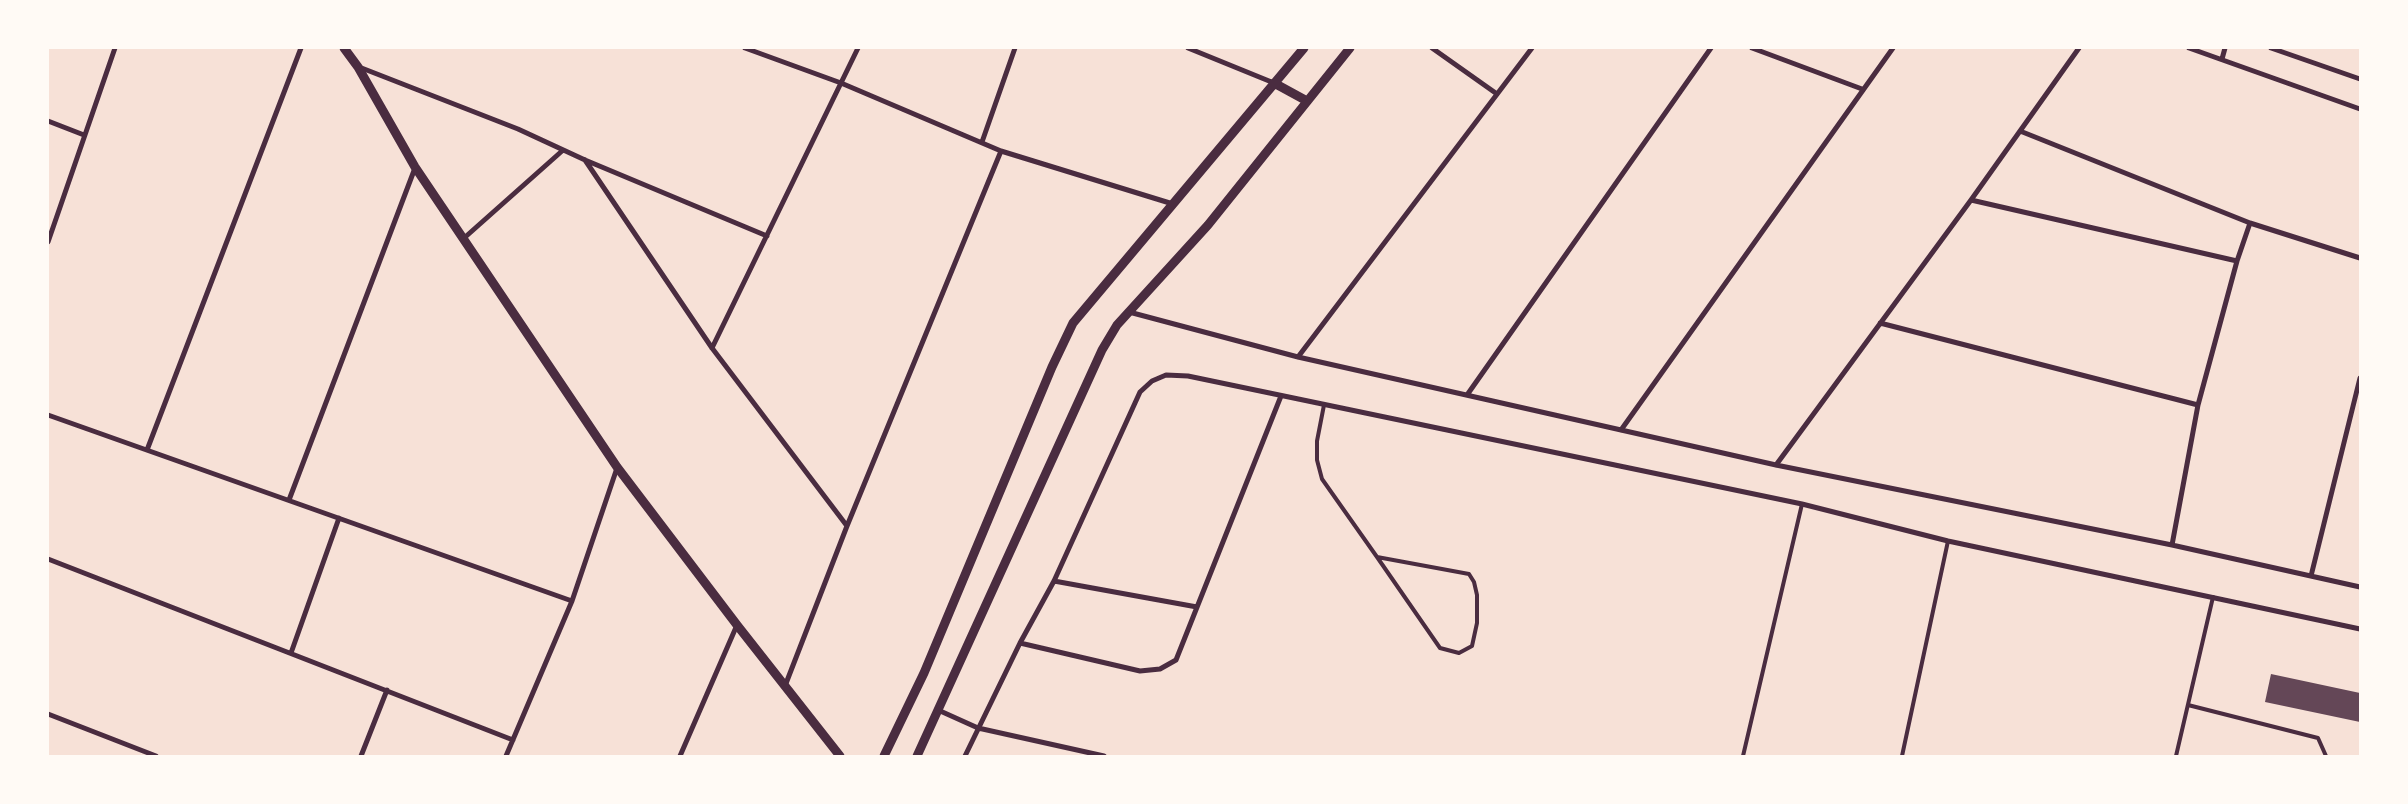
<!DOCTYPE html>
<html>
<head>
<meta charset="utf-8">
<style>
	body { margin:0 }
	#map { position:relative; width:2408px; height:804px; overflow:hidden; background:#f7e1d7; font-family:"Fira Sans",sans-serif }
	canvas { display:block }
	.frame { position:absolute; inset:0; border:49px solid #fffaf5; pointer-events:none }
</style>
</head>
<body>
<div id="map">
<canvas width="2408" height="804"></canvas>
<div class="frame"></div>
</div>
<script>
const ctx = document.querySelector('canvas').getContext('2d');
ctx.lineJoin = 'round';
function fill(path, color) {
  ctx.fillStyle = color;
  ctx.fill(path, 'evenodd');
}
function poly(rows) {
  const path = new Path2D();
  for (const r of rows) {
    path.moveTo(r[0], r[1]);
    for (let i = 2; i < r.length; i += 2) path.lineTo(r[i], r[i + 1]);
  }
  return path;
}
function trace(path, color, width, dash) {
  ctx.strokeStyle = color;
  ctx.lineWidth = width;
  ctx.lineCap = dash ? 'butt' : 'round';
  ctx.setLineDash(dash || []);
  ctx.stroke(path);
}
fill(poly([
	[2271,674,2360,693,2360,722,2265,702]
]), '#644757');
trace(poly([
	[1324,405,1317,441,1317,460,1322,479,1377,557,1440,648,1459,653,1472,646,1477,623,1477,595,1474,582,1469,574,1377,557],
	[2188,705,2318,738,2326,756],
	[1743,756,1802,504],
	[1902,756,1948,541],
	[2176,756,2213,597]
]), '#4a2c40', 4);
trace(poly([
	[745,48,841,83,1001,151,1173,204],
	[1188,48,1274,83],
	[1432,48,1497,94],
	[1752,48,1862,89],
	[2189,48,2360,109],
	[2271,48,2360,79],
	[2222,59,2225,48],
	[359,67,518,129,585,160,767,236],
	[48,121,84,135],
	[2020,131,2250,223,2360,258],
	[982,142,1015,48],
	[585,160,712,348,847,526],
	[1971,200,2237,261],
	[463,239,562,151],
	[48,242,115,48],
	[1129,312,1298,357,1776,465,2172,545,2360,587],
	[1880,323,2198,405],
	[712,348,858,48],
	[1298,357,1532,48],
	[1467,395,1711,48],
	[48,415,572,601],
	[1621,430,1893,48],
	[147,450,301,48],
	[1776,465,1971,200,2079,48],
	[289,500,415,168],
	[2172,545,2198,405,2237,261,2250,223],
	[48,559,513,740],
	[2311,576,2360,378],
	[1054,581,1197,607],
	[1020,643,1140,671,1160,669,1176,660,1281,396],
	[291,653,339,518],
	[785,686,847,526,1001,151],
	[938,710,978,728,1104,756],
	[48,714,156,756],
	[361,756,387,690],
	[506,756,572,601,617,468],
	[680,756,737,625],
	[965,756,1020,643,1054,581,1140,392,1152,381,1166,375,1188,376,1802,504,1948,541,2360,629]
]), '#4a2c40', 5);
trace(poly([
	[344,48,358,67,415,167,617,467,737,625,840,756],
	[1274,83,1307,101],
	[884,756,924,673,1052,367,1073,323,1304,48],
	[917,756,1102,350,1117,325,1208,225,1350,48]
]), '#4a2c40', 9);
</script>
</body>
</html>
